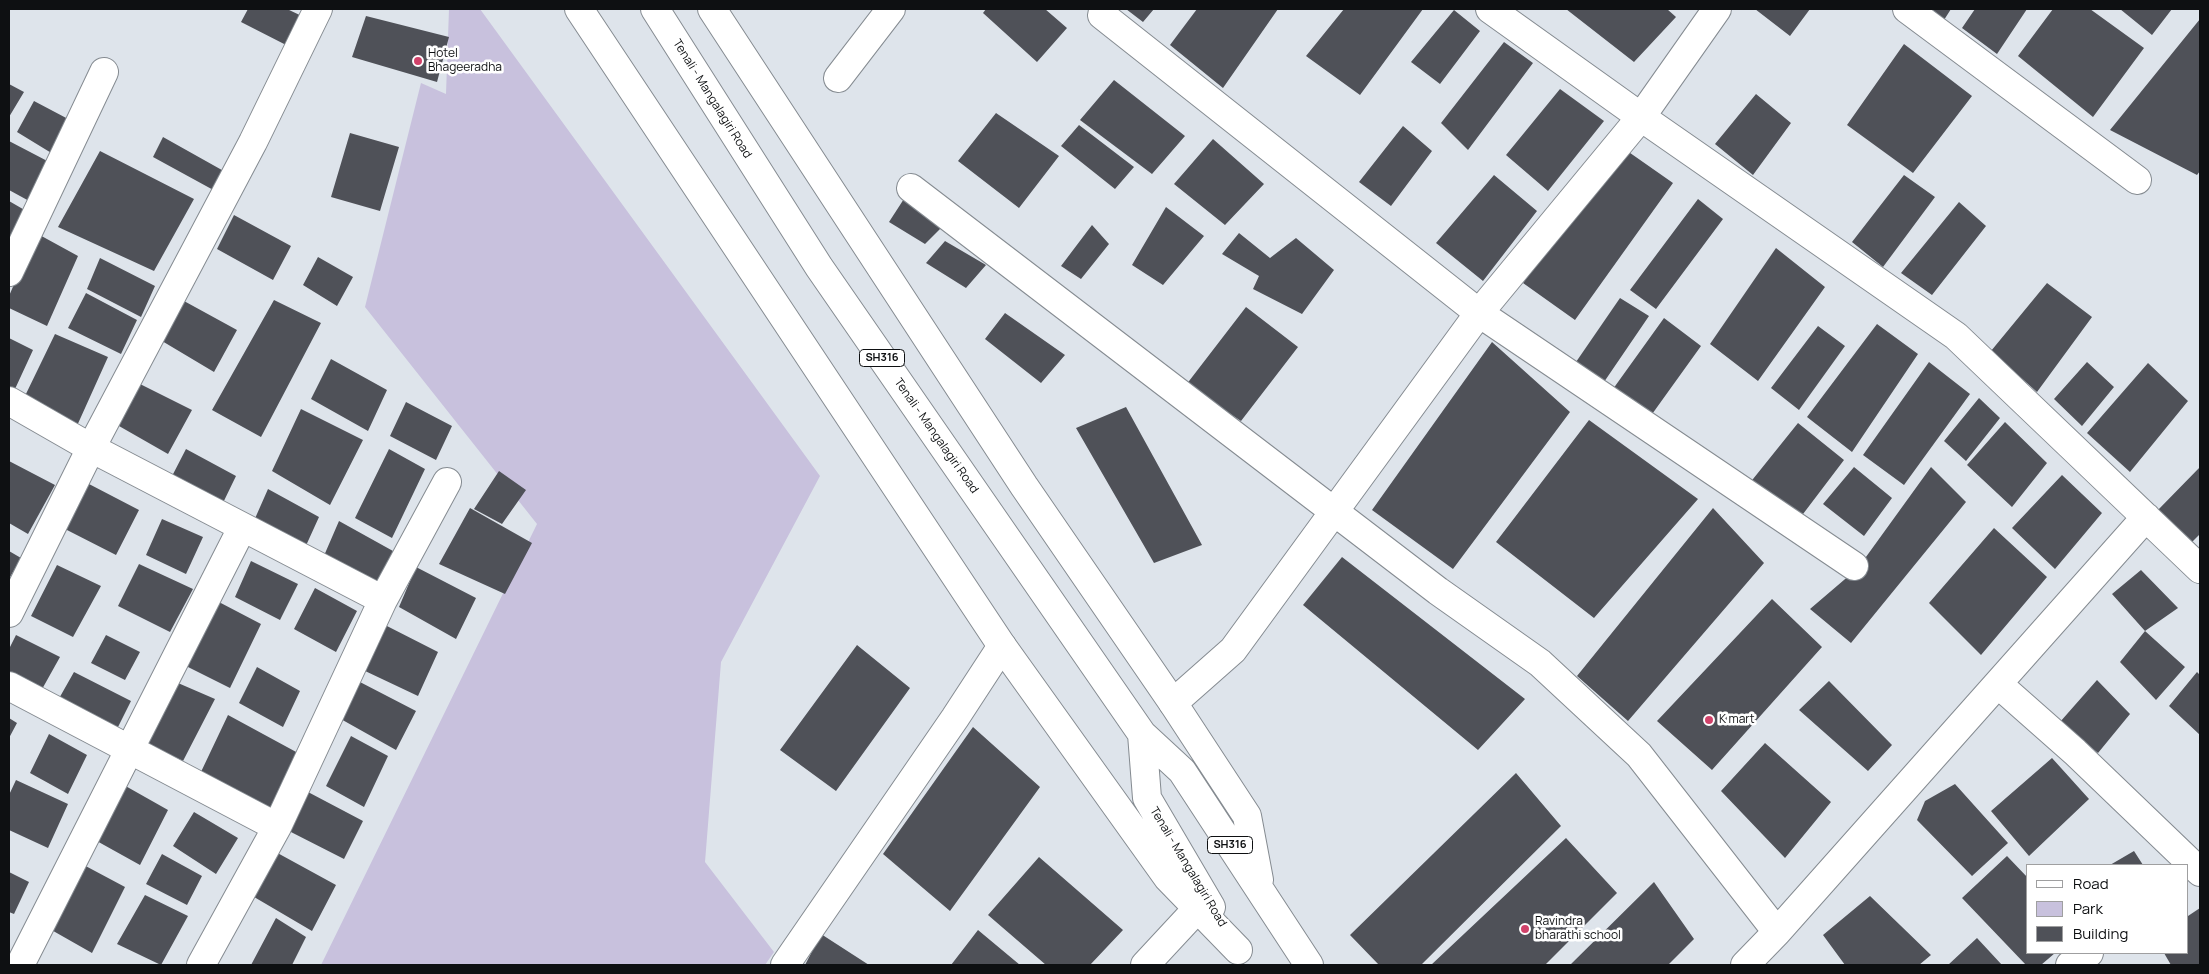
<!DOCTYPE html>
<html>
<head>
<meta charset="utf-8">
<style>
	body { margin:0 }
	#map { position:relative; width:2209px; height:974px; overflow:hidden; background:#dee4eb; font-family:Manrope,sans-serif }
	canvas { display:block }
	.frame { position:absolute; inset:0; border:10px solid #0e1012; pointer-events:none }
	.legend { position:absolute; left:2026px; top:864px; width:162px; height:90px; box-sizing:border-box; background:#fff; border:1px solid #9f9fa0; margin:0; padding:6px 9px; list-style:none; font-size:15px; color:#0e1012 }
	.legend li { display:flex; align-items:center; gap:10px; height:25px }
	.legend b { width:25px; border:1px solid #9f9fa0 }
</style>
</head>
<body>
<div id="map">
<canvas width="2209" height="974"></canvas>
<div class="frame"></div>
<ul class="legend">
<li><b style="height:6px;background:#fff"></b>Road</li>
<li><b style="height:14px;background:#c8c1dd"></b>Park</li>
<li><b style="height:14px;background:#4f5158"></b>Building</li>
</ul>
</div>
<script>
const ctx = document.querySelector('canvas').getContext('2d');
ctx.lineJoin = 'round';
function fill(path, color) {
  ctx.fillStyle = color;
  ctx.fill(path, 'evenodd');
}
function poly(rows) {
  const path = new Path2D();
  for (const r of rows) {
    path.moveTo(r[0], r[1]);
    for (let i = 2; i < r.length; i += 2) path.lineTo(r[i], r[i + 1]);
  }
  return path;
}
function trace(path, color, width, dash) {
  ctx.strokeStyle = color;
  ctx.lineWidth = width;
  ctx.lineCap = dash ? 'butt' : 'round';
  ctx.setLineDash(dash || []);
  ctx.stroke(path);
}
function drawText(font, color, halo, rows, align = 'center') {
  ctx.font = font + ' Manrope,sans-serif';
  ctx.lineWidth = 5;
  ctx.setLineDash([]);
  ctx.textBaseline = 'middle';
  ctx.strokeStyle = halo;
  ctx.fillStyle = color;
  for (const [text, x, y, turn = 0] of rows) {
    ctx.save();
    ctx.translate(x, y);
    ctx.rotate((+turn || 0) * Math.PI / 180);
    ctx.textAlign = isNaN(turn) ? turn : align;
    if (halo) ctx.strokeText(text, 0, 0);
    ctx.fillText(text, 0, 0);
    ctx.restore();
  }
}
fill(poly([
	[449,9,480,9,820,476,721,662,705,862,774,952,765,965,321,965,537,524,365,307,421,83,446,94]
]), '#c8c1dd');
fill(poly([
	[248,9,287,9,306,18,290,47,241,22],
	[986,9,1045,9,1067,28,1037,62,983,13],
	[1126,9,1154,9,1143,22],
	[1197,9,1278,9,1223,88,1170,45],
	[1344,9,1423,9,1360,95,1306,56],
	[1566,9,1667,9,1676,17,1634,62],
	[1755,9,1810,9,1790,36],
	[1932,9,1951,9,1944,20],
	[1975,9,2027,9,1997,54,1962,28],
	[2053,9,2090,9,2144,48,2093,117,2018,56],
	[2120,9,2172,9,2152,35],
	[1454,10,1480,31,1440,84,1411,62],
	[366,16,449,37,437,82,352,57],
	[2200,19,2200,171,2197,175,2110,130],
	[1504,42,1533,63,1468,150,1441,123],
	[1904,44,1972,96,1913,173,1847,125],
	[1114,80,1185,136,1152,174,1080,120],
	[9,84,24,92,9,117],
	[1560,89,1604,121,1548,191,1506,155],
	[1756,94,1791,123,1753,175,1715,144],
	[34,101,70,120,53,154,17,132],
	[996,113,1059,156,1019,208,958,161],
	[1079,125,1134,167,1115,189,1061,146],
	[1403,126,1432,151,1391,206,1359,182],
	[350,133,399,147,380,211,331,197],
	[163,137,229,174,217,192,153,157],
	[1213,139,1264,184,1225,225,1174,184],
	[9,141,53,164,31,202,9,190],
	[1623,148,1673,183,1575,320,1523,283],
	[100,151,194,199,154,271,58,227],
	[1494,175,1537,211,1483,281,1436,243],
	[1904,175,1935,197,1883,267,1852,242],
	[911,188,941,228,925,244,889,222],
	[1698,199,1723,219,1656,309,1630,290],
	[9,201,28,212,13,238,9,236],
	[1959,202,1986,226,1932,295,1901,273],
	[1166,207,1204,236,1163,285,1132,265],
	[234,215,291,246,273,280,217,249],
	[1092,225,1109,244,1081,279,1061,266],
	[36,233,78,256,47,326,9,308,9,296],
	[1239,233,1270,258,1296,238,1334,270,1302,314,1253,289,1259,276,1222,254],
	[945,241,986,265,966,288,926,263],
	[1776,248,1825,287,1758,381,1710,344],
	[318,257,353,277,337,306,303,285],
	[100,258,155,286,141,317,87,289],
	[2047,283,2092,317,2037,392,1991,351],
	[86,293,137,320,121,354,68,328],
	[1620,298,1649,316,1604,382,1576,362],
	[274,300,321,323,261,437,212,410],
	[184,301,237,330,214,372,162,341],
	[1246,307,1298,347,1241,421,1186,385],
	[1005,313,1065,355,1041,383,985,339],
	[1664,318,1701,346,1650,417,1613,389],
	[1877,324,1918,354,1852,452,1807,417],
	[1818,326,1845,346,1799,410,1771,388],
	[55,334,108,357,76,428,24,398],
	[9,338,33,350,15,389,9,386],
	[1492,342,1570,412,1453,569,1372,510],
	[331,359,387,390,368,431,311,399],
	[1929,362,1970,394,1904,485,1863,455],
	[2087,362,2114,387,2082,426,2054,399],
	[2148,363,2188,401,2130,472,2087,433],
	[140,384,192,410,168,454,119,426],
	[1979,398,2000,418,1966,461,1944,441],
	[406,402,452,426,436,460,390,436],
	[1126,407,1202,545,1154,563,1076,428],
	[301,409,363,440,330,505,272,471],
	[1589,420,1698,499,1594,618,1496,542],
	[2005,422,2047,463,2012,507,1967,465],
	[1798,423,1844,460,1800,518,1749,484],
	[186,449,236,476,221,507,170,480],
	[389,449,425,469,392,538,355,518],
	[9,461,55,485,28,534,9,523],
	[1854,467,1892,498,1864,536,1823,504],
	[1931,467,1966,502,1851,643,1810,609,1858,568],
	[2200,467,2200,534,2192,542,2157,511],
	[499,471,526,490,502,524,474,509],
	[2062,475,2102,513,2055,569,2012,528],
	[89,484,139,510,116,555,65,529],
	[268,489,319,517,304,550,253,523],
	[470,508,532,543,505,594,439,564],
	[1713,508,1764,563,1628,721,1577,676],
	[162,519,203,537,186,574,146,555],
	[339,521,393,551,377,585,323,558],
	[1994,528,2047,577,1981,655,1929,603],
	[9,551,21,558,9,579],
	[1342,557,1525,699,1478,750,1303,605],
	[251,561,298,584,280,620,235,597],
	[139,564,193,589,170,632,118,606],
	[57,565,101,586,73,637,31,616],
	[416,567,476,598,456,639,399,607],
	[2141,570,2178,608,2145,631,2112,594],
	[315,588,357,611,336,652,294,629],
	[1772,599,1822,647,1712,770,1657,721],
	[217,601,261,624,230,688,186,666],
	[383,624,438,652,418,696,363,670],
	[2145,631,2185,667,2156,700,2120,662],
	[16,635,60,657,41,691,9,673,9,649],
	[106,635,140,652,125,680,91,663],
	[857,645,910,688,836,791,780,750],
	[257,667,300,691,283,727,239,703],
	[74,672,131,701,116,731,57,702],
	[2197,672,2200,675,2200,735,2169,706],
	[2097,680,2130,714,2098,753,2060,722],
	[358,681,416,711,396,750,339,718],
	[1829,681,1892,745,1868,771,1799,710],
	[178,683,215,699,183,761,147,743],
	[228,715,298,753,270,809,200,774],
	[9,718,17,723,9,738],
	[973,727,1040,787,950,911,883,854],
	[49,734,87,755,68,794,30,773],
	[351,736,388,756,364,807,326,786],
	[1765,743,1831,802,1785,858,1721,791],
	[2052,758,2089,799,2029,856,1991,811],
	[1516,773,1561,826,1421,965,1379,965,1350,935],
	[16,780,68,804,48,848,9,830,9,795],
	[122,784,168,810,140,865,95,840],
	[1955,784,2008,843,1972,876,1917,820,1925,801],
	[308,792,363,821,344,859,287,830],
	[194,812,238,838,216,874,173,846],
	[1566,838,1617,893,1545,965,1431,965],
	[272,850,336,885,312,931,249,894],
	[2134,851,2143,865,2110,865],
	[162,854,202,876,187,905,146,884],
	[2007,856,2028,878,2028,953,2055,953,2041,965,2026,965,1962,898],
	[1039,857,1123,930,1090,965,1046,965,988,915],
	[80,863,125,887,92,953,48,928],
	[9,872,29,882,14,914,9,912],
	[1654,882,1694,939,1668,965,1570,965],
	[145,895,188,916,161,965,117,944],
	[1870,896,1931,955,1919,965,1845,965,1823,935],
	[2200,908,2200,965,2171,965,2164,953,2188,953,2188,916],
	[276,918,306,937,292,965,251,965],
	[978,930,1020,965,951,965],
	[821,934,869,965,805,965],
	[1977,938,2002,965,1948,965]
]), '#4f5158');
const street = poly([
	[1490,9,1641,117,1956,336,2200,569],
	[1907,9,2137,180],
	[1102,15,1479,313,1854,566],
	[838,78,891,9],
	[911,188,1438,591,1540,663,1639,755,1777,932],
	[9,272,104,72],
	[9,401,91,448,383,600],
	[9,613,91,448,253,142,318,9],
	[1998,684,2075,752,2200,872],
	[9,686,277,827],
	[1173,703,1233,650,1479,313,1641,117,1717,9],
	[20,965,242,528],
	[201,965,277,827,383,600,447,482],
	[785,965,955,718,1002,646],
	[1145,965,1197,909],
	[1745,965,1777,932,2146,517],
	[2070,965,2089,953]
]);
const primary = poly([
	[579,9,1002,646,1168,878,1238,950],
	[655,9,819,267,1142,734,1182,771,1309,965],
	[712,9,1024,486,1173,703,1247,816,1259,880],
	[1142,734,1147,798,1211,907]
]);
trace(street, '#858b91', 30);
trace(primary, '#858b91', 30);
trace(street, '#fff', 28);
trace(primary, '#fff', 28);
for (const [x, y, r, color] of [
	[418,61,5,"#d1426a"],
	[1709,720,5,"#d1426a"],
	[1525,929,5,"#d1426a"]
]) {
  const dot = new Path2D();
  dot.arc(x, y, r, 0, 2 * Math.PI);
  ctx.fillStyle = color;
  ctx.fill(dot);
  trace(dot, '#fff', 2);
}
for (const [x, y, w] of [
	[882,358,45],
	[1230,845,45]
]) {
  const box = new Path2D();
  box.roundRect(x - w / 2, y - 8.5, w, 17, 4);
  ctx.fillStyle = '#fff';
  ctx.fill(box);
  trace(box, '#0e1012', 1);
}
drawText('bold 11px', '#0e1012', null, [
	["SH316",882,358],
	["SH316",1230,845]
]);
drawText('12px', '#0e1012', '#fff', [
	["Hotel",428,54],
	["Bhageeradha",428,68],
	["K mart",1719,720],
	["Ravindra",1535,922],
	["bharathi school",1535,936]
], 'left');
drawText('12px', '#0e1012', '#fff', [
	["Tenali - Mangalagiri Road",712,99,58],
	["Tenali - Mangalagiri Road",936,436,55],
	["Tenali - Mangalagiri Road",1188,867,59]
]);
</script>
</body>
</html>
